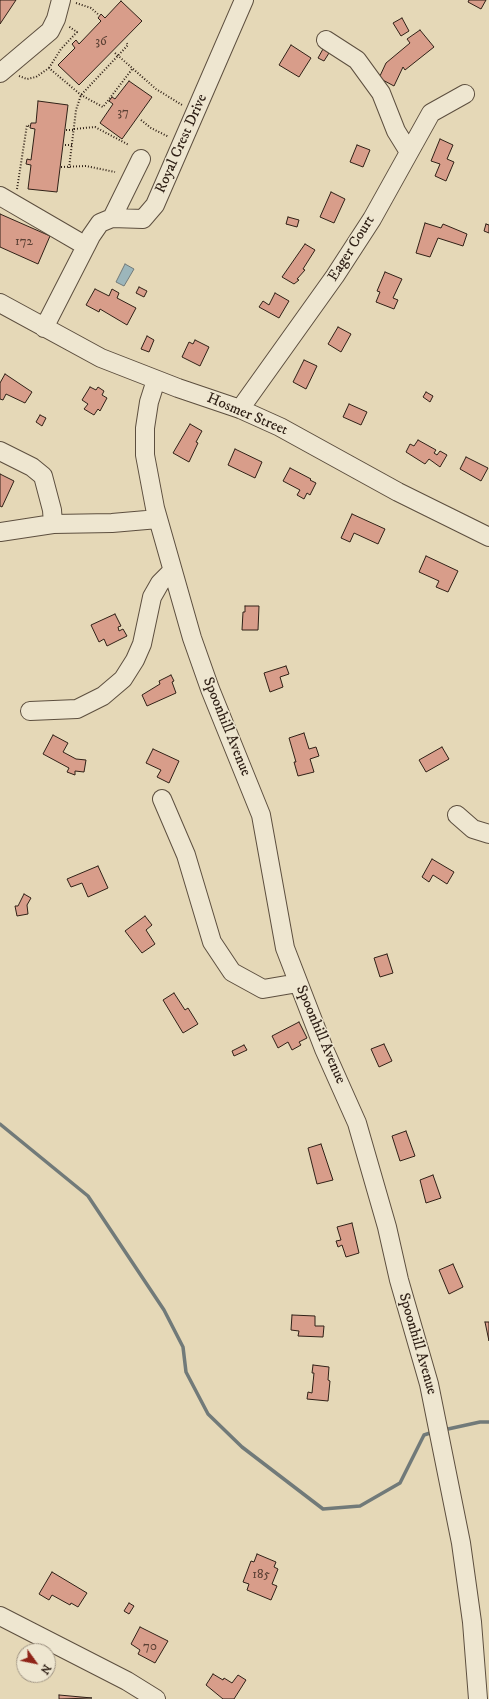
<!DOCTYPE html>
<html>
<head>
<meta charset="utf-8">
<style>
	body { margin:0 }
	#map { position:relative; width:489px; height:1699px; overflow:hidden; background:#e5d8b7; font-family:"IM FELL DW Pica",serif }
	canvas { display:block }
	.north { position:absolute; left:16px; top:1643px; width:40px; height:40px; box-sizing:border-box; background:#eee6d0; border:1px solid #a29786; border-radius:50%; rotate:123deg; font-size:11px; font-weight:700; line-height:16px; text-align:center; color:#302117 }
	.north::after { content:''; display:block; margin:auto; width:14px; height:18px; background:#8f2418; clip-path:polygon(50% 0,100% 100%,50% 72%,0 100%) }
</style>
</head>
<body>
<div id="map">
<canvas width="489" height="1699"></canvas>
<div class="north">N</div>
</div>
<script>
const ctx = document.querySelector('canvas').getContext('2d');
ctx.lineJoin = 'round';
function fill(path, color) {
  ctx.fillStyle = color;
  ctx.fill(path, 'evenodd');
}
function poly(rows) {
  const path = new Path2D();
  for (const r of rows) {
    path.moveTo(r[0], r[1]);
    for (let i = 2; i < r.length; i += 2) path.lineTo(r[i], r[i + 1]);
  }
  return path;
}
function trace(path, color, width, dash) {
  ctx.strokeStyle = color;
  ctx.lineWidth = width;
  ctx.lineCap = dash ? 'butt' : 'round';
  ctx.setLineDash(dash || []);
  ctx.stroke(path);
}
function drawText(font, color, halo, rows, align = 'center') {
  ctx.font = font + ' "IM FELL DW Pica",serif';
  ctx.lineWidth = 3;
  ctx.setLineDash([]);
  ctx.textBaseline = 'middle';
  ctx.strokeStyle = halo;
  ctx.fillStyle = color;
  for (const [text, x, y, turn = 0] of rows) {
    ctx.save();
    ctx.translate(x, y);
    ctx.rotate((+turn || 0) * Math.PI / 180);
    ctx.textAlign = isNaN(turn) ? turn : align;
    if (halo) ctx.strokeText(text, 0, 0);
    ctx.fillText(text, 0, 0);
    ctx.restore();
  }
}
const water = poly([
	[125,264,134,269,124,286,116,282,125,264]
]);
fill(water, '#9cb6bb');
trace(water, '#717a79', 1);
trace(poly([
	[0,1124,88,1196,164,1310,183,1347,186,1372,208,1414,242,1447,323,1509,360,1506,400,1483,424,1435,430,1433],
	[448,1429,480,1422,489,1422]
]), '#717a79', 3.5);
const building = poly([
	[0,0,16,0,0,24,0,0],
	[469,0,486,0,481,9,468,2,469,0],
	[121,1,142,21,79,85,58,65,75,48,72,44,76,40,79,44,101,21,98,18,101,14,105,18,121,1],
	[402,18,409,31,401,36,393,23,402,18],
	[420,30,434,47,405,70,403,67,394,86,379,78,386,63,410,43,407,39,420,30],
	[291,45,311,58,299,77,279,65,291,45],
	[323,49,329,53,324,61,318,58,323,49],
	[129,81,152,97,122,139,100,123,113,104,109,101,112,97,115,99,129,81],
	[38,101,68,105,57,192,28,189,31,165,26,164,27,159,31,160,35,129,30,128,31,123,36,123,38,101],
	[440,139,453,145,447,159,454,162,446,181,435,176,440,164,431,161,440,139],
	[357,145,370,150,363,167,350,162,357,145],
	[331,192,345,199,334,223,320,217,331,192],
	[0,214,50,236,38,264,0,247,0,214],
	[288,217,299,220,297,227,286,224,288,217],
	[425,223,441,228,443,224,467,234,463,246,438,238,430,257,416,253,425,223],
	[486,224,489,225,489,233,484,231,486,224],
	[305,244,315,250,303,269,305,270,297,279,299,280,294,284,282,277,305,244],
	[385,272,402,279,393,298,398,300,394,309,376,302,380,292,377,291,385,272],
	[139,287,147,291,144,297,136,293,139,287],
	[95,289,109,296,112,289,119,293,117,298,136,308,127,325,100,309,99,312,86,305,95,289],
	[275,293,289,301,279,318,259,307,263,301,269,305,275,293],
	[338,327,351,334,341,352,328,344,338,327],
	[147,336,154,340,149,352,141,349,147,336],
	[195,340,209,347,200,366,182,357,189,342,193,344,195,340],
	[304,360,317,366,306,389,293,382,304,360],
	[5,374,32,392,25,403,6,394,3,400,0,399,0,383,5,374],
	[90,387,96,390,98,387,104,391,102,395,107,398,100,411,98,409,94,415,84,409,88,404,82,400,90,387],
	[426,392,433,396,430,402,423,397,426,392],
	[349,404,367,412,361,425,343,417,349,404],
	[40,415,46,418,42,426,36,422,40,415],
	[190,424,202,431,196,442,198,443,189,462,173,453,190,424],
	[418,440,436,450,434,453,437,455,440,451,447,455,440,467,429,459,425,464,406,452,410,444,414,446,418,440],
	[235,449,262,462,255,478,228,465,235,449],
	[466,457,488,468,481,481,460,469,466,457],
	[290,468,311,479,310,480,316,483,310,495,307,493,304,499,297,495,300,490,283,481,290,468],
	[0,474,14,481,2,507,0,506,0,474],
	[352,514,385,529,378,544,354,533,350,542,341,538,352,514],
	[426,556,458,571,448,592,436,587,439,581,419,572,426,556],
	[245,606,259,606,258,630,242,630,243,612,245,612,245,606],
	[115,614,121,626,118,627,119,631,123,629,127,636,107,646,104,639,99,642,91,625,115,614],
	[286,666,289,674,280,677,283,687,270,692,264,673,286,666],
	[171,675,174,681,172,682,176,693,147,706,142,695,160,684,159,681,171,675],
	[304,733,309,749,316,747,319,756,310,759,314,772,298,776,294,762,296,762,289,738,304,733],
	[53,735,68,743,63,752,76,759,86,760,84,772,75,771,75,775,67,772,69,768,43,754,53,735],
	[442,747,449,759,426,772,419,760,442,747],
	[153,749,179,761,169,783,157,777,161,770,146,763,153,749],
	[432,859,454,872,447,884,433,875,429,882,422,877,432,859],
	[98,866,108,888,88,897,82,883,71,887,67,879,98,866],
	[24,894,31,898,27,905,28,914,17,916,15,906,18,906,24,894],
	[145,916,152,925,146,930,155,944,142,953,125,931,145,916],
	[387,954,393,973,380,977,374,958,387,954],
	[174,993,185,1010,188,1008,198,1024,183,1033,163,1000,174,993],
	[299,1022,307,1038,299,1042,301,1045,292,1050,288,1042,278,1048,272,1036,299,1022],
	[384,1044,392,1061,379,1067,371,1049,384,1044],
	[244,1045,247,1050,234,1056,232,1051,244,1045],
	[406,1131,415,1156,400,1161,392,1136,406,1131],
	[321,1144,333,1180,317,1184,308,1148,321,1144],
	[433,1175,441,1198,426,1203,420,1180,433,1175],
	[352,1223,359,1253,346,1257,342,1245,338,1247,336,1241,341,1240,337,1227,352,1223],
	[453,1264,463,1287,449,1294,439,1270,453,1264],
	[292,1315,315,1316,315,1326,324,1326,323,1337,298,1336,299,1331,291,1330,292,1315],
	[485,1322,489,1322,489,1341,485,1322],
	[313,1365,329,1367,328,1380,330,1381,328,1401,307,1399,308,1392,312,1393,314,1373,312,1373,313,1365],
	[257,1554,276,1562,274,1567,278,1569,272,1584,277,1586,271,1600,247,1590,249,1584,243,1582,251,1561,254,1562,257,1554],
	[52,1572,87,1593,78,1607,71,1603,70,1605,52,1595,49,1600,39,1594,52,1572],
	[129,1603,134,1606,129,1614,124,1611,129,1603],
	[140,1627,168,1641,155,1663,138,1654,140,1650,131,1644,140,1627],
	[213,1674,223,1680,224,1678,232,1683,238,1675,246,1680,234,1699,223,1699,206,1685,213,1674],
	[59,1695,92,1698,59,1699,59,1695]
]);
fill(building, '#d89d8a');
trace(building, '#302117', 1);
const minor = poly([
	[326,40,357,60,381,93,396,131,409,152],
	[0,73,50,31,56,19,61,0],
	[0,196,86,246,91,236,100,223,112,218,143,219,155,205,244,0],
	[112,218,141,159],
	[0,303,101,358,178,388,240,409,280,427,398,492,489,537],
	[44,328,86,246],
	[156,380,149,402,145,428,145,455,155,508,192,638,210,689,261,815,285,948,324,1049,357,1123,387,1227,399,1280,429,1384,461,1543,472,1622,478,1699],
	[240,409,335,276,372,219,431,113,465,94],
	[0,451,32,467,43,476,52,510,53,524],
	[0,532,53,524,112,523,158,519],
	[30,711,77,709,103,696,123,679,135,660,142,644,152,597,160,583,172,571],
	[162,799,186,855,212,942,232,972,263,989,298,983],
	[457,815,473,829,489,834],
	[0,1616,127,1681,156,1699]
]);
trace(minor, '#5d4f3f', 20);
trace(poly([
	[76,3,91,8,99,15],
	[115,53,156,89,182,105],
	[49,68,61,49,77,32,68,26],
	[19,76,27,79,36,77,49,68,81,95,103,107,133,68],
	[141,120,151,128,169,137],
	[74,129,95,127,129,145],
	[66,130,73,130],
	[65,145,72,145],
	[61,167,86,166,115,172],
	[69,168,76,110,81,95,128,45,126,42],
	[17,189,27,125,29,126]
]), '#302117', 2, [1, 2]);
trace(minor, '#eee6d0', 18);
drawText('13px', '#5a4034', null, [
	["36",101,42],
	["37",123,113],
	["172",24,242],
	["185",261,1575],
	["70",150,1647]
]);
drawText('15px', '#302117', '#eee6d0', [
	["Royal Crest Drive",182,144,-66],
	["Eager Court",352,249,-58],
	["Hosmer Street",247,415,23],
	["Spoonhill Avenue",226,727,68],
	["Spoonhill Avenue",320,1035,67],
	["Spoonhill Avenue",417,1344,74]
]);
</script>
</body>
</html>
